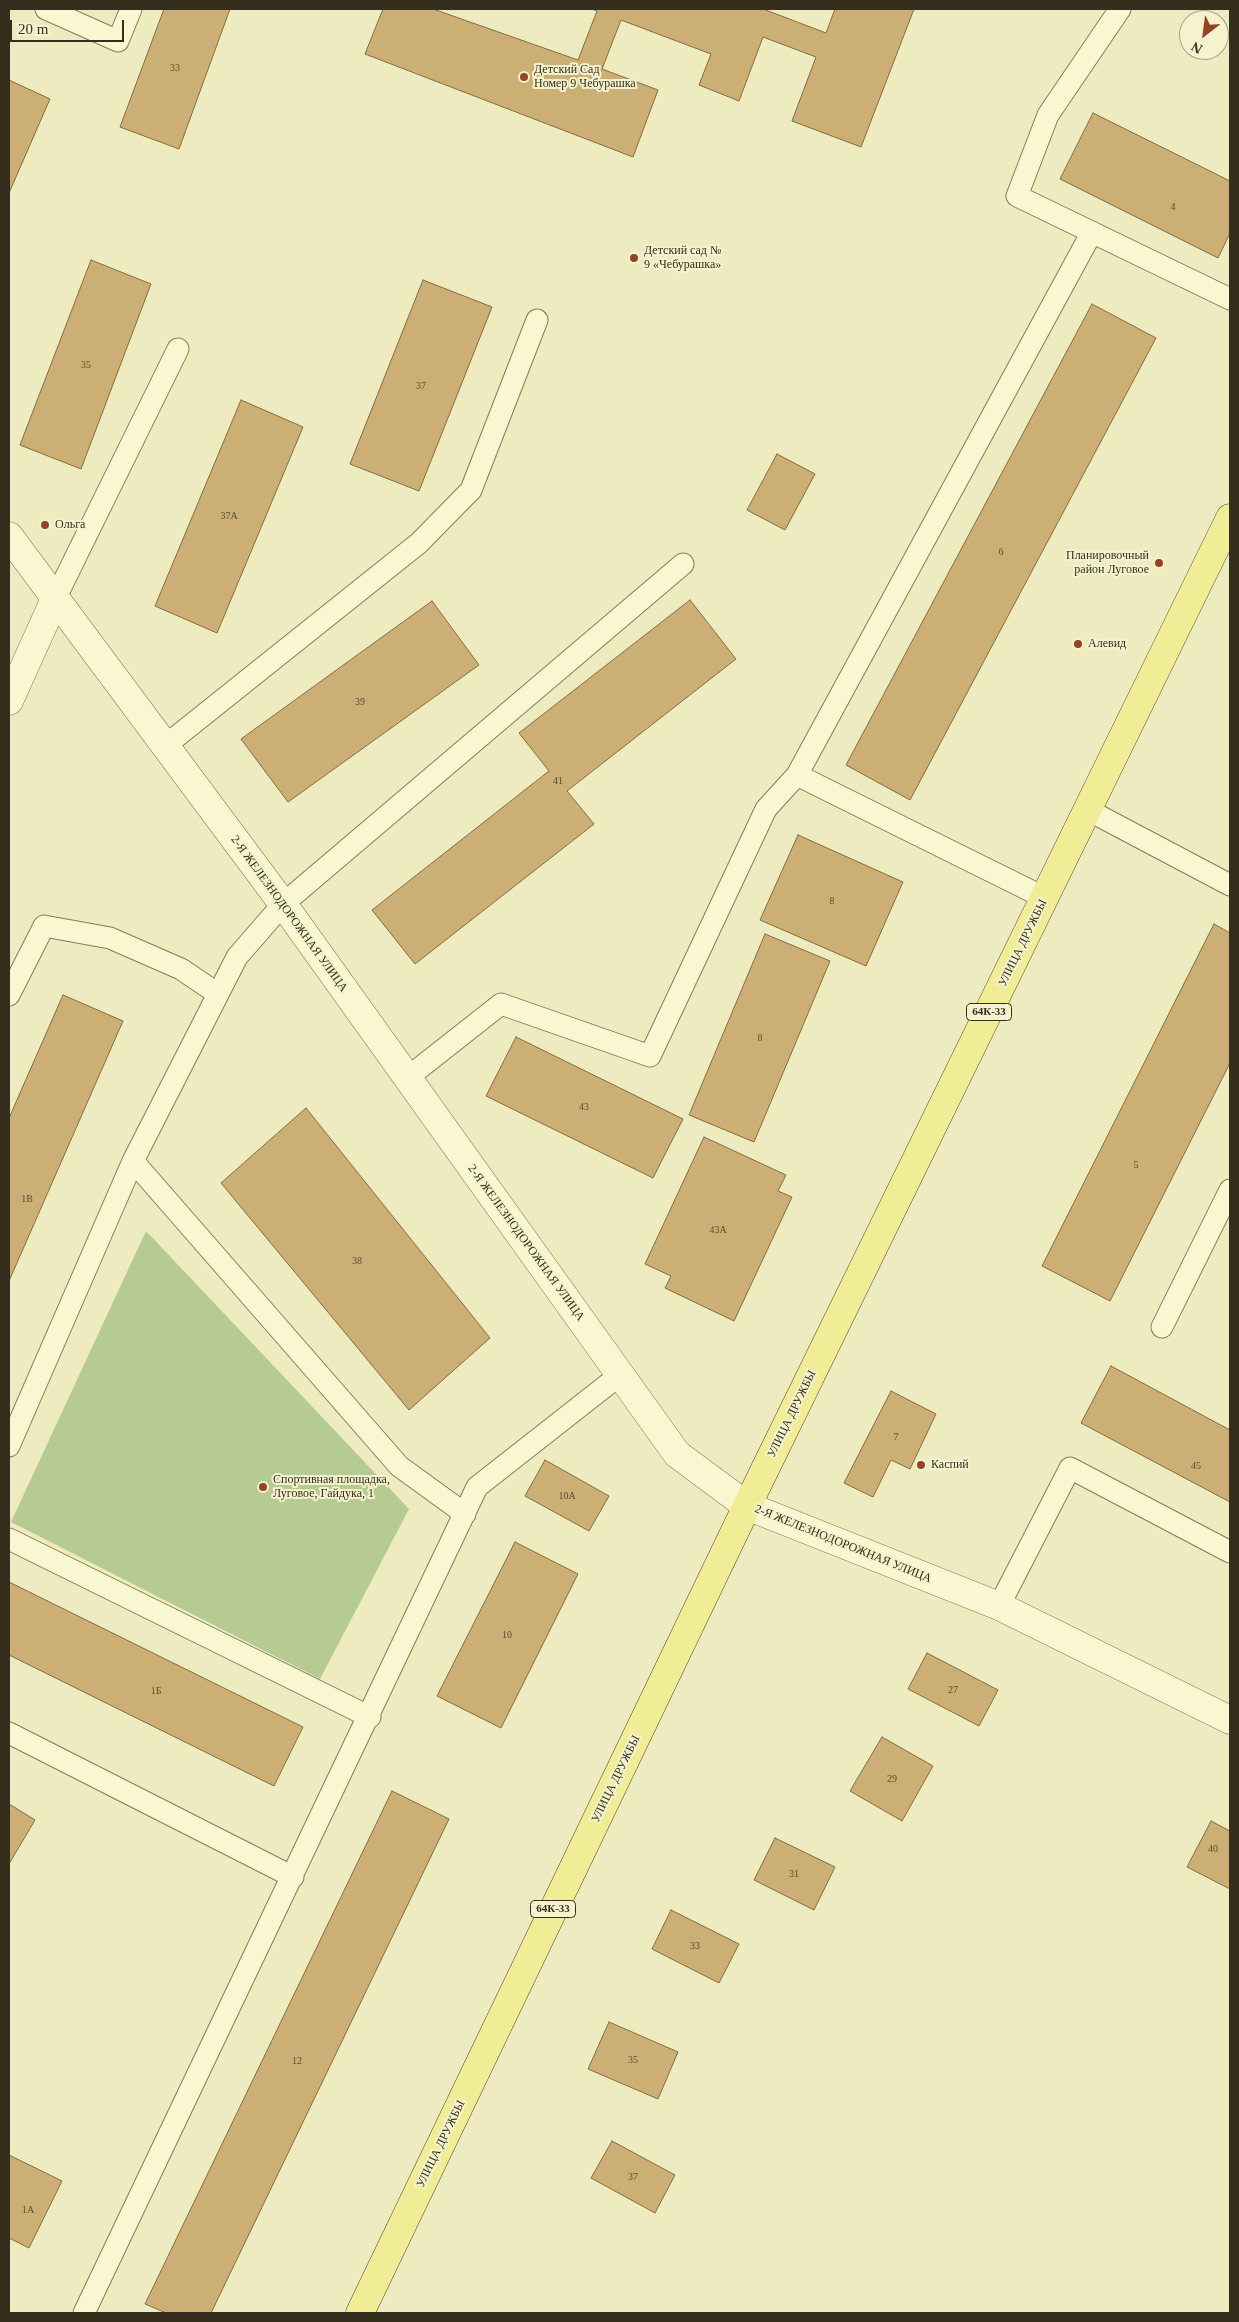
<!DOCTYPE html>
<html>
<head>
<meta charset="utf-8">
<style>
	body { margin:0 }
	#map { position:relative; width:1239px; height:2322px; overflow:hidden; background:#edebbf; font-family:"Times New Roman",serif }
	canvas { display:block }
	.frame { position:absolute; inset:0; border:10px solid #352e1c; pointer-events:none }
	.north { position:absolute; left:1179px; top:10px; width:50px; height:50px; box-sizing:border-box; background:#f5f3ce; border:1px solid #a8a487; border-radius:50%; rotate:210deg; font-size:14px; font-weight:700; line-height:20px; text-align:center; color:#352e1c }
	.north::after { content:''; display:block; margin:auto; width:18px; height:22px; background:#944228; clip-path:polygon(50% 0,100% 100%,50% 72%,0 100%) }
	.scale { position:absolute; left:10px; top:20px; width:114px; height:22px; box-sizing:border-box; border:2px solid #352e1c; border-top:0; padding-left:6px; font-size:15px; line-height:18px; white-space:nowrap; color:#352e1c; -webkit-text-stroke:4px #f5f3ce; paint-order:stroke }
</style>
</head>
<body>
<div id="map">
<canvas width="1239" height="2322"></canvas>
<div class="frame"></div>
<div class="north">N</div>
<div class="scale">20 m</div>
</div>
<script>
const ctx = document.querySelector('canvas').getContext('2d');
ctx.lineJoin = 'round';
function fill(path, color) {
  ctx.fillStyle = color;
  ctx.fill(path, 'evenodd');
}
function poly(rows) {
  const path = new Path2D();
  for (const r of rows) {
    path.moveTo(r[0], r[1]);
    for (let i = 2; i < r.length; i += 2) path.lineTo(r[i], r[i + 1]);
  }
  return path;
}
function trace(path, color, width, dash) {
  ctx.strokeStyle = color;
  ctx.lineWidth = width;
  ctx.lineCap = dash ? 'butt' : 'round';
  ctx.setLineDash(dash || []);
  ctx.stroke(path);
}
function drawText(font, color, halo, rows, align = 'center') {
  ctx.font = font + ' "Times New Roman",serif';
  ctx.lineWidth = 4;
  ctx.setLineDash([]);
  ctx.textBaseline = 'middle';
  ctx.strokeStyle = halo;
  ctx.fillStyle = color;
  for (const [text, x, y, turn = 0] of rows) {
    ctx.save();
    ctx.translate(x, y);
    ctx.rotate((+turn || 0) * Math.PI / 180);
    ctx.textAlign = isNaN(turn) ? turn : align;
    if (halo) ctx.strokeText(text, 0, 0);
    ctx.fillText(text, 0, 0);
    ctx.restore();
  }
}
fill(poly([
	[146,1231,409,1509,320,1679,11,1522]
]), '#b6cb93');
const building = poly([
	[164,9,230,9,179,149,120,127,164,9],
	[383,9,433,9,578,60,597,11,592,9,763,9,826,33,835,9,914,9,861,147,792,121,816,57,763,37,739,101,699,85,711,54,621,20,602,69,658,90,633,157,365,54,383,9],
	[9,80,50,99,9,193,9,80],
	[1093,113,1230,181,1230,233,1218,258,1060,179,1093,113],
	[91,260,151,284,81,469,20,445,91,260],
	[423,280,492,307,419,491,350,464,423,280],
	[1092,304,1156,338,910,800,846,765,1092,304],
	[241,400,303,427,217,633,155,606,241,400],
	[777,454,815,474,785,530,747,510,777,454],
	[690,600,736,659,567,791,594,824,415,964,372,910,549,771,519,733,690,600],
	[432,601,479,665,288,802,241,739,432,601],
	[798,835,903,882,866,966,760,920,798,835],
	[1214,924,1230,933,1230,1063,1110,1301,1042,1266,1214,924],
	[765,934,830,961,754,1142,689,1115,765,934],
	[63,995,123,1021,9,1281,9,1118,63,995],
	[516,1037,683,1119,653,1178,486,1096,516,1037],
	[306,1108,490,1338,409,1410,221,1183,306,1108],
	[704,1137,786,1175,778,1191,792,1197,734,1321,665,1288,671,1276,645,1264,704,1137],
	[1111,1366,1230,1430,1230,1502,1081,1423,1111,1366],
	[891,1391,936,1414,910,1469,891,1460,873,1497,844,1483,891,1391],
	[545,1460,609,1496,589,1531,525,1496,545,1460],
	[515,1542,578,1574,501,1728,437,1696,515,1542],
	[9,1582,303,1727,274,1786,9,1655,9,1582],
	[927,1653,998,1690,979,1726,908,1689,927,1653],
	[882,1737,933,1766,902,1821,850,1791,882,1737],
	[392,1791,449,1819,211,2313,166,2313,145,2304,392,1791],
	[9,1804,35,1820,9,1864,9,1804],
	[1211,1821,1230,1831,1230,1889,1187,1867,1211,1821],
	[775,1838,835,1867,814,1910,754,1880,775,1838],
	[671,1910,739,1944,719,1983,652,1949,671,1910],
	[609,2022,678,2052,658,2099,588,2069,609,2022],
	[612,2141,675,2175,655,2213,591,2178,612,2141],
	[9,2155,62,2181,29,2248,9,2238,9,2155]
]);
fill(building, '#cbaf75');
trace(building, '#856c3d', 1);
const lane = poly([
	[46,9,118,41,131,9],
	[1120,9,1048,115,1017,196,1230,299],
	[55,599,178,349],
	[166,745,419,543,471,490,537,320],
	[1088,810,1230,885],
	[1045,898,797,775,1092,232],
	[9,995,44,926,110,938,181,969,218,994],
	[407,1078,501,1004,650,1056,766,809,797,775],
	[1162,1327,1230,1190],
	[9,1446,133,1161],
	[465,1514,399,1466,133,1161,237,957,283,904,683,564],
	[9,1539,370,1717],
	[999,1606,1070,1468,1230,1552],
	[9,1733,293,1877],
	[84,2313,477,1487,621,1374]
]);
const street = poly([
	[9,536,283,904,677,1454,747,1506,999,1606,1230,1720],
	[9,701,55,599]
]);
const primary = poly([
	[360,2313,747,1506,1230,518]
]);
trace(lane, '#867c57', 23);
trace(street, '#867c57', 29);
trace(primary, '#53482c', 29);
trace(lane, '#f8f7d2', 21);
trace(street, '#f8f7d2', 28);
trace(primary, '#f1ec96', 28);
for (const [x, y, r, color] of [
	[524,77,5,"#944228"],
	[634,258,5,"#944228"],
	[45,525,5,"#944228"],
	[1159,563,5,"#944228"],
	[1078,644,5,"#944228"],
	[921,1465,5,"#944228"],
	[263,1487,5,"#944228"]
]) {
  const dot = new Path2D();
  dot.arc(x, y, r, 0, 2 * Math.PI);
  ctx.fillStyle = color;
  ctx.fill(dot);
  trace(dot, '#f5f3ce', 2);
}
drawText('10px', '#5a4e32', null, [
	["33",175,68],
	["4",1173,207],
	["35",86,365],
	["37",421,386],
	["37А",229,516],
	["6",1001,552],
	["39",360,702],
	["41",558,781],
	["8",832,901],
	["8",760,1038],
	["43",584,1107],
	["5",1136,1165],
	["1В",27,1199],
	["43А",718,1230],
	["38",357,1261],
	["7",896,1437],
	["45",1196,1466],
	["10А",567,1496],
	["10",507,1635],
	["27",953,1690],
	["1Б",156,1691],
	["29",892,1779],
	["40",1213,1849],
	["31",794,1874],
	["33",695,1946],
	["35",633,2060],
	["12",297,2061],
	["37",633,2177],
	["1А",28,2210]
]);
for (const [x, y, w] of [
	[989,1012,45],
	[553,1909,45]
]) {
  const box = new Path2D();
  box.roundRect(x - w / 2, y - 8.5, w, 17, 4);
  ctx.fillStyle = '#f5f3ce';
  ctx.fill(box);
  trace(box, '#352e1c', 1);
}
drawText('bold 11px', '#352e1c', null, [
	["64К-33",989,1012],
	["64К-33",553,1909]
]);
drawText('12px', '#352e1c', '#f5f3ce', [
	["Детский Сад",534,70],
	["Номер 9 Чебурашка",534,84],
	["Детский сад №",644,251],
	["9 «Чебурашка»",644,265],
	["Ольга",55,525],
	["Планировочный",1149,556,"right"],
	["район Луговое",1149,570,"right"],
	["Алевид",1088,644],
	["Каспий",931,1465],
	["Спортивная площадка,",273,1480],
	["Луговое, Гайдука, 1",273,1494]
], 'left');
drawText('12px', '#352e1c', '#f5f3ce', [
	["2-Я ЖЕЛЕЗНОДОРОЖНАЯ УЛИЦА",289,914,54],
	["УЛИЦА ДРУЖБЫ",1023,943,-64],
	["2-Я ЖЕЛЕЗНОДОРОЖНАЯ УЛИЦА",526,1243,54],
	["УЛИЦА ДРУЖБЫ",792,1414,-64],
	["2-Я ЖЕЛЕЗНОДОРОЖНАЯ УЛИЦА",843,1544,22],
	["УЛИЦА ДРУЖБЫ",616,1779,-64],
	["УЛИЦА ДРУЖБЫ",441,2144,-64]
]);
</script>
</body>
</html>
